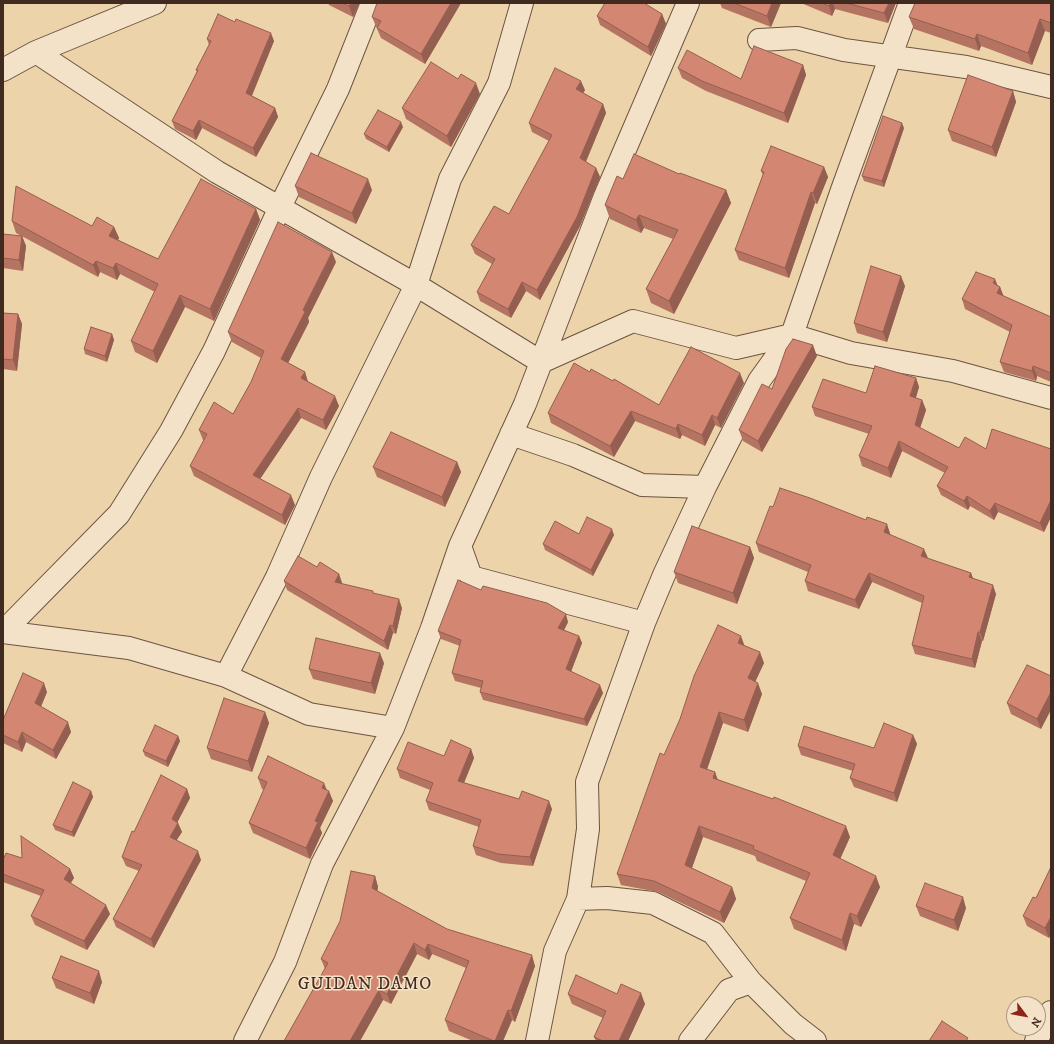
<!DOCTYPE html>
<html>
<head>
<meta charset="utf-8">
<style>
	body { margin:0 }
	#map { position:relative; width:1054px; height:1044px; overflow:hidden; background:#edd3a9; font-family:"IM FELL DW Pica",serif }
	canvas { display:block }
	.frame { position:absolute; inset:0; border:4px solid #412a1f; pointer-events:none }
	.north { position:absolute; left:1006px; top:996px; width:40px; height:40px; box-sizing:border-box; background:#f3e2c7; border:1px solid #ac9884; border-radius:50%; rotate:122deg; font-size:11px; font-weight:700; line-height:16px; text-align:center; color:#412a1f }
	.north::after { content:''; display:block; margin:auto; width:14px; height:18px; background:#8f2418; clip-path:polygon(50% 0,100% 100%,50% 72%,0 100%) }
</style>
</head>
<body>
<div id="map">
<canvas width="1054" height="1044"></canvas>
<div class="frame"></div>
<div class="north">N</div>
</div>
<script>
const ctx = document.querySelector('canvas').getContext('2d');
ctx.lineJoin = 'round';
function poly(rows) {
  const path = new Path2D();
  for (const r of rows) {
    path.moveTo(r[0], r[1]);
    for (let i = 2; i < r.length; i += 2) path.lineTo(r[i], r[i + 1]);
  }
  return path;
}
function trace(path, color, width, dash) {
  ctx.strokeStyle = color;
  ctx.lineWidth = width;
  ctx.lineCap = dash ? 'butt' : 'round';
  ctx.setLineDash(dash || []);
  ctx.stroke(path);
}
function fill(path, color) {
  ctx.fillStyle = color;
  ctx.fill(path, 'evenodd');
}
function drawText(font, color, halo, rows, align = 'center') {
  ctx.font = font + ' "IM FELL DW Pica",serif';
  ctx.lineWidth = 3;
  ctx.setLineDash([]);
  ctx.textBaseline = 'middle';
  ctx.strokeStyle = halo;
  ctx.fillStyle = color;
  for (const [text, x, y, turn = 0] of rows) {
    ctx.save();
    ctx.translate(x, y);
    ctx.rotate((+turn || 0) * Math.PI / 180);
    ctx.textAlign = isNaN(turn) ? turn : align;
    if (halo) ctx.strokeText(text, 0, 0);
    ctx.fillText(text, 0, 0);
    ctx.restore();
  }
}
const minor = poly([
	[522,3,499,83,450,179,416,285,541,362,633,321,736,348,792,335,851,353,953,371,1051,398],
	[759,40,797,38,844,50,966,67,1051,87],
	[36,52,217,172,416,285,321,477,277,577,226,676,309,714,393,728],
	[3,70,36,52,155,3],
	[511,434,573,455,642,485,705,487],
	[644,623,664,575,705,487,759,381,792,335,842,190,910,3],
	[3,632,119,514,171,431,214,351,280,207,338,89,372,3],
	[3,632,129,648,226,676],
	[578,899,607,898,653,903,713,933,751,982,793,1024,815,1041],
	[245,1041,285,962,322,864,393,728,432,628,460,546],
	[537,1041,555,951,578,899,588,829,587,782,644,623,471,577,460,546,525,404,605,196,688,3],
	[690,1041,729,990,751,982],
	[1036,1041,1051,1012]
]);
trace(minor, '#6c5442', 24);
trace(minor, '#f3e2c7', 22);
fill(poly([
	[328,3,360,3,353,17,329,5],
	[461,3,425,64,381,38,372,17],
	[720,3,781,3,771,27,722,8],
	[801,3,896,3,888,23,835,9,832,16],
	[1051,3,1051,33,1045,31,1032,65,981,46,979,51,914,29,909,17],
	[662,14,666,24,651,56,600,25,597,16],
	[207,39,274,41,252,96,275,108,278,117,256,157,202,128,196,140,175,129,172,121,197,72,196,70,209,45],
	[803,65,806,75,788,123,706,91,682,78,678,68,741,79],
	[458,79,480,94,451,147,406,119,402,108],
	[585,90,583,93,603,104,606,113,586,162,596,168,600,177,580,226,540,300,526,291,511,318,480,301,477,292,492,264,475,254,471,245,509,214,549,141,532,132,529,123],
	[1013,91,1016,102,996,157,952,141,948,130],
	[403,127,389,152,366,139,364,134],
	[904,128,884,187,864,181,862,176],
	[824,167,828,177,817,204,815,203,789,278,739,260,735,250,763,175,761,171],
	[679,174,726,190,731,203,674,314,651,303,646,289,673,239,644,228,641,233,610,219,605,205,623,179],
	[295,186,372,190,356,224,299,197],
	[256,209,260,220,214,321,185,307,157,363,135,352,131,341,155,292,120,274,117,280,100,272,98,277,16,233,12,221,92,226,114,227,119,238,118,240,158,259],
	[3,234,22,236,26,246,23,271,3,268],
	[336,262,308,318,309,322,288,363,305,372,308,382,339,406,326,430,301,418,260,479,295,505,285,525,194,476,190,466,204,440,203,440,199,430,233,414,251,382,261,358,232,342,228,332],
	[905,286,887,342,857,333,854,323],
	[997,286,1000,287,1003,296,1051,317,1051,382,1037,376,1036,381,1004,372,1000,362,1010,332,965,309,962,299],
	[3,313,18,314,22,324,17,371,3,369],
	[112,334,114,340,107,362,85,354,84,349],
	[817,356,762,452,743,441,739,430,772,389],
	[590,372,659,405,744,383,721,428,715,425,705,446,682,435,680,439,635,421,614,457,551,423,548,413],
	[916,378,919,387,916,398,922,400,926,410,920,428,959,448,986,449,1051,449,1051,517,1044,532,998,512,994,520,970,506,968,510,941,495,937,486,945,473,902,451,891,478,862,466,859,456,869,434,815,416,812,407,866,393],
	[457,462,461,472,445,507,377,477,373,467],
	[773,507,890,533,890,534,928,558,971,573,973,578,996,594,983,641,982,641,975,668,915,654,912,645,922,603,872,582,859,609,808,591,805,581,808,572,759,552,756,543],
	[579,534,614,535,593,576,545,550,543,544],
	[750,547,754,558,737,604,678,583,674,572],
	[317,567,339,574,342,583,342,584,374,593,402,608,396,634,393,633,388,650,287,590,284,581],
	[481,590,568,622,564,630,579,636,582,643,571,671,603,693,587,726,483,700,480,692,481,688,455,681,452,673,460,646,441,639,438,631],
	[745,646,764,663,755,681,762,694,748,732,723,723,707,769,715,772,717,779,850,837,840,859,880,887,861,927,854,924,846,951,794,929,790,918,806,881,757,861,755,856,703,837,692,868,732,887,736,899,724,923,658,892,621,885,617,874,664,755],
	[384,663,375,694,313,679,309,669],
	[1051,676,1041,729,1011,714,1007,703],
	[47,692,41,707,71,732,56,759,26,742,22,752,3,743,3,720],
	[265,712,269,723,252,772,211,759,207,748],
	[913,735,917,744,897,802,854,787,850,778,853,771,801,755,798,746,874,748],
	[178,736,180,741,168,767,145,756,143,751],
	[471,749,474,758,464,783,552,809,533,866,501,863,476,855,473,846,479,827,429,810,426,801,430,790,400,778,397,769],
	[258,778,327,790,333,801,320,828,322,833,310,859,253,833,249,823,264,790,262,789],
	[187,789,190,798,177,822,178,823,182,832,176,840,201,860,154,948,116,927,113,919,139,871,126,866,122,857,134,832],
	[91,791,93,797,74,837,55,830,53,825],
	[22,858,70,869,74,878,71,883,110,914,87,950,35,925,31,916,41,896,3,882,3,860],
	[1051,867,1051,934,1049,938,1027,926,1023,916,1036,898],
	[375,876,378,887,377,891,447,929,535,966,515,1022,512,1020,503,1041,473,1041,449,1031,445,1020,466,968,432,954,429,960,417,954,391,1004,383,1000,360,1041,284,1041,325,969,321,959],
	[916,906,966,908,958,931,920,916],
	[52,978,102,982,94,1004,56,988],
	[568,994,617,994,645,1004,628,1041,596,1041,594,1037,603,1018,572,1004]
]), '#b57462');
fill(poly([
	[351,3,360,3,353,17,349,6],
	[451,3,461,3,425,64,421,54],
	[772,3,781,3,771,27,767,16],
	[830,3,833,3,835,9,832,16,829,6],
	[889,3,896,3,888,23,884,13],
	[662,14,666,24,651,56,648,47],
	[1040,19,1045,31,1032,65,1028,53],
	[271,33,274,41,249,102,246,93],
	[977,34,981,46,979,51,975,39],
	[803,65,806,75,788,123,784,113],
	[581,81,585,90,580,99,576,89],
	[476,83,480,94,451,147,447,136],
	[1013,91,1016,102,996,157,992,147],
	[603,104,606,113,583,168,580,158],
	[275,108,278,117,256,157,253,148],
	[199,120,202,128,196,140,193,131],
	[401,122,403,127,389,152,387,147],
	[902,123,904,128,884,187,882,181],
	[824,167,828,177,817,204,813,193],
	[596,168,600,177,580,226,540,300,537,290],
	[368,179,372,190,356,224,352,213],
	[726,190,731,203,674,314,669,301],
	[811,192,815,203,789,278,785,268],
	[256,209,260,220,214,321,210,309],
	[639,215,644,228,641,233,636,220],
	[114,227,119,238,113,248,109,236],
	[22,236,26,246,23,271,19,260],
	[332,252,336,262,308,318,309,322,285,369,281,359,303,310],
	[96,261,100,272,98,277,93,265],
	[116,263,120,274,117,280,113,268],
	[901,276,905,286,887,342,883,332],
	[995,279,999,289,993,283],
	[522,282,526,291,511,318,508,309],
	[1000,287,1004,297,997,293],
	[180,295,185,307,157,363,153,351],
	[18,314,22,324,17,371,13,360],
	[112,334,114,340,107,362,105,356],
	[813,345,817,356,762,452,758,441],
	[1033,366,1037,376,1036,381,1032,371],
	[305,372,308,382,305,388,301,378],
	[740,373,744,383,721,428,717,418],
	[916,378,919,387,913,406,910,396],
	[335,396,339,406,326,430,323,420],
	[922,400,926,410,918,434,915,425],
	[298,408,301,418,256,485,253,475],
	[631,411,635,421,614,457,610,446],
	[712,415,715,425,705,446,702,435],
	[678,424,682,435,680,439,676,429],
	[899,441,902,451,891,478,888,468],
	[457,462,461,472,445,507,442,497],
	[291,495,295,505,285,525,282,515],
	[967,496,970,506,968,510,964,501],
	[1051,500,1051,517,1044,532,1040,523],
	[995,503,998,512,994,520,990,511],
	[887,524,890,533,887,541,884,532],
	[612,529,614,535,593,576,591,570],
	[750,547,754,558,737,604,733,593],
	[924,549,928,558,921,556],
	[869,573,872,582,859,609,855,600],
	[971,573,974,582,969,577],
	[339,574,342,583,338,591,335,582],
	[993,585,996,594,983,641,980,632],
	[399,599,402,608,396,634,393,626],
	[566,614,568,622,561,636,558,628],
	[390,625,393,633,388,650,384,641],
	[978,632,982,641,975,668,972,659],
	[579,636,582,643,569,677,566,669],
	[741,636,745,647,738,643],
	[760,652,764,663,752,689,748,678],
	[380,653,384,663,375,694,371,683],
	[44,683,47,692,38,713,35,703],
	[758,683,762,694,748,732,744,720],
	[600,685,603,693,587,726,584,719],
	[1051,692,1051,710,1041,729,1037,719],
	[265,712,269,723,252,772,248,761],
	[719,712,723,723,704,778,700,767],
	[68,722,71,732,56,759,53,750],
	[22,732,26,742,22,752,18,742],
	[913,735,917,744,897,802,894,793],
	[178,736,180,741,168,767,166,761],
	[471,749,474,758,461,790,458,781],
	[715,772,719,783,713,778],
	[324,783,328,793,329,791,333,801,320,828,322,833,310,859,306,848,315,821,322,788],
	[187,789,190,798,175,827,172,819],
	[91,791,93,797,74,837,72,832],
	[549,801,552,809,533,866,530,857],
	[178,823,182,832,173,846,170,837],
	[699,826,703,837,689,876,685,865],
	[846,826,850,837,837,866,833,855],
	[198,851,201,860,154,948,151,939],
	[70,869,74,878,67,887,64,879],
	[375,876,378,887,376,898,372,888],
	[876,876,880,887,861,927,857,916],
	[732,887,736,899,724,923,720,912],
	[963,897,966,908,958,931,954,920],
	[106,905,110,914,87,950,84,941],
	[850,913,854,924,846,951,842,940],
	[1051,917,1051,934,1049,938,1045,928],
	[414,943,417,954,391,1004,387,994],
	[428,944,432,954,429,960,425,950],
	[532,955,535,966,515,1022,511,1011],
	[99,971,102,982,94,1004,90,993],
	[379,990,383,1000,360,1041,350,1041],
	[641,993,645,1004,628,1041,619,1041],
	[508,1010,512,1020,503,1041,495,1041]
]), '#945e50');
const building = poly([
	[342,3,351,3,349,6,342,3],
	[377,3,451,3,421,54,377,28,381,21,372,17,377,3],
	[605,3,644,3,662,14,648,47,597,16,605,3],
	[734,3,772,3,767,16,734,3],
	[822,3,830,3,829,6,822,3],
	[846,3,889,3,884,13,846,3],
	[915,3,1051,3,1051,23,1040,19,1028,53,977,34,975,39,909,17,915,3],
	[218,14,235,22,236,19,271,33,246,93,275,108,253,148,199,120,193,131,172,121,198,70,196,70,211,41,207,39,218,14],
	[754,46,803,65,784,113,702,81,678,68,687,50,741,79,754,46],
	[431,62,458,79,461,74,476,83,447,136,402,108,431,62],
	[555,68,581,81,576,89,603,104,580,158,596,168,577,217,537,290,522,282,508,309,477,292,495,259,471,245,494,206,509,214,552,135,529,123,555,68],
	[968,75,1013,91,992,147,948,130,968,75],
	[378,110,401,122,387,147,364,134,378,110],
	[883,116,902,123,882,181,862,176,883,116],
	[771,146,824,167,813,193,811,192,785,268,735,250,764,172,761,171,771,146],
	[311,153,368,179,352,213,295,186,311,153],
	[634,154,679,174,680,173,726,190,669,301,646,289,678,230,639,215,636,220,605,205,617,176,623,179,634,154],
	[201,179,256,209,210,309,180,295,153,351,131,341,158,284,116,263,113,268,96,261,93,265,12,221,16,186,92,226,97,217,114,227,109,236,158,259,201,179],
	[278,222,332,252,303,310,305,312,281,359,305,372,301,378,335,396,323,420,298,408,253,475,291,495,282,515,190,466,207,434,199,430,214,402,233,414,251,382,264,351,228,332,278,222],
	[3,234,22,236,19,260,3,258,3,234],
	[871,266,901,276,883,332,854,323,871,266],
	[976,272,995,279,993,283,1000,287,997,293,1051,317,1051,373,1033,366,1032,371,1000,362,1012,325,962,299,976,272],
	[3,313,18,314,13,360,3,359,3,313],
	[91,327,112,334,105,356,84,349,91,327],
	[793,339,813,345,758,441,739,430,762,384,772,389,786,349,793,339],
	[691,347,740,373,717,418,712,415,702,435,678,424,676,429,631,411,610,446,548,413,574,363,590,372,591,369,613,381,614,379,659,405,691,347],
	[875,366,916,378,910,396,922,400,915,425,959,448,965,437,986,449,992,429,1051,449,1051,500,1040,523,995,503,990,511,967,496,964,501,937,486,948,467,899,441,888,468,859,456,872,426,812,407,823,379,866,393,875,366],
	[391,432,457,462,442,497,373,467,391,432],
	[780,488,810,498,866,520,867,517,887,524,884,532,924,549,921,556,971,573,969,577,993,585,980,632,978,632,972,659,912,645,924,596,869,573,855,600,805,581,811,565,756,543,770,506,773,507,780,488],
	[587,517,612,529,591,570,543,544,555,521,579,534,587,517],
	[692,526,750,547,733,593,674,572,692,526],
	[298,556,317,567,320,562,339,574,335,582,373,591,373,593,399,599,393,626,390,625,384,641,284,581,298,556],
	[458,580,481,590,483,586,547,603,566,614,558,628,579,636,566,669,600,685,584,719,480,692,483,681,452,673,461,640,438,631,458,580],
	[718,625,741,636,738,643,760,652,748,678,758,683,744,720,719,712,700,767,715,772,713,778,773,799,774,797,846,826,833,855,876,876,857,916,850,913,842,940,790,918,810,873,753,849,754,846,699,826,685,865,732,887,720,912,654,881,617,874,660,753,664,755,680,719,694,676,718,625],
	[316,638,380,653,371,683,309,669,316,638],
	[1027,665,1051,676,1051,692,1037,719,1007,703,1027,665],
	[23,673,44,683,35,703,68,722,53,750,22,732,18,742,3,735,3,720,23,673],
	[224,698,265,712,248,761,207,748,224,698],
	[884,723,913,735,894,793,850,778,855,764,798,746,804,726,874,748,884,723],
	[155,725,178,736,166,761,143,751,155,725],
	[451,740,471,749,458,781,519,799,522,791,549,801,530,857,498,854,473,846,481,820,426,801,433,783,397,769,408,742,444,756,451,740],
	[268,756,324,783,322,788,329,791,315,821,318,822,306,848,249,823,267,782,258,778,268,756],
	[161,775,187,789,172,819,178,823,170,837,198,851,151,939,113,919,142,865,122,857,132,831,134,832,161,775],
	[73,782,91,791,72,832,53,825,73,782],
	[21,836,70,869,64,879,106,905,84,941,31,916,44,890,3,874,3,860,6,853,22,858,21,836],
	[1051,867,1051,917,1045,928,1023,916,1033,897,1036,898,1051,867],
	[351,871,375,876,372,888,447,929,532,955,511,1011,508,1010,495,1041,494,1041,445,1020,469,961,428,944,425,950,414,943,387,994,379,990,350,1041,284,1041,328,963,321,959,340,921,351,871],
	[925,883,963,897,954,920,916,906,925,883],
	[61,956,99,971,90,993,52,978,61,956],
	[576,975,617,994,621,984,641,993,619,1041,603,1041,594,1037,606,1011,568,994,576,975],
	[942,1021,968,1038,966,1041,929,1041,942,1021]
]);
fill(building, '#d38772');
trace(building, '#945e50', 1);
ctx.letterSpacing = '1px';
drawText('17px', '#412a1f', '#f3e2c7', [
	["GUIDAN DAMO",365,985]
]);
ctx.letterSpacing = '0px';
</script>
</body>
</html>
